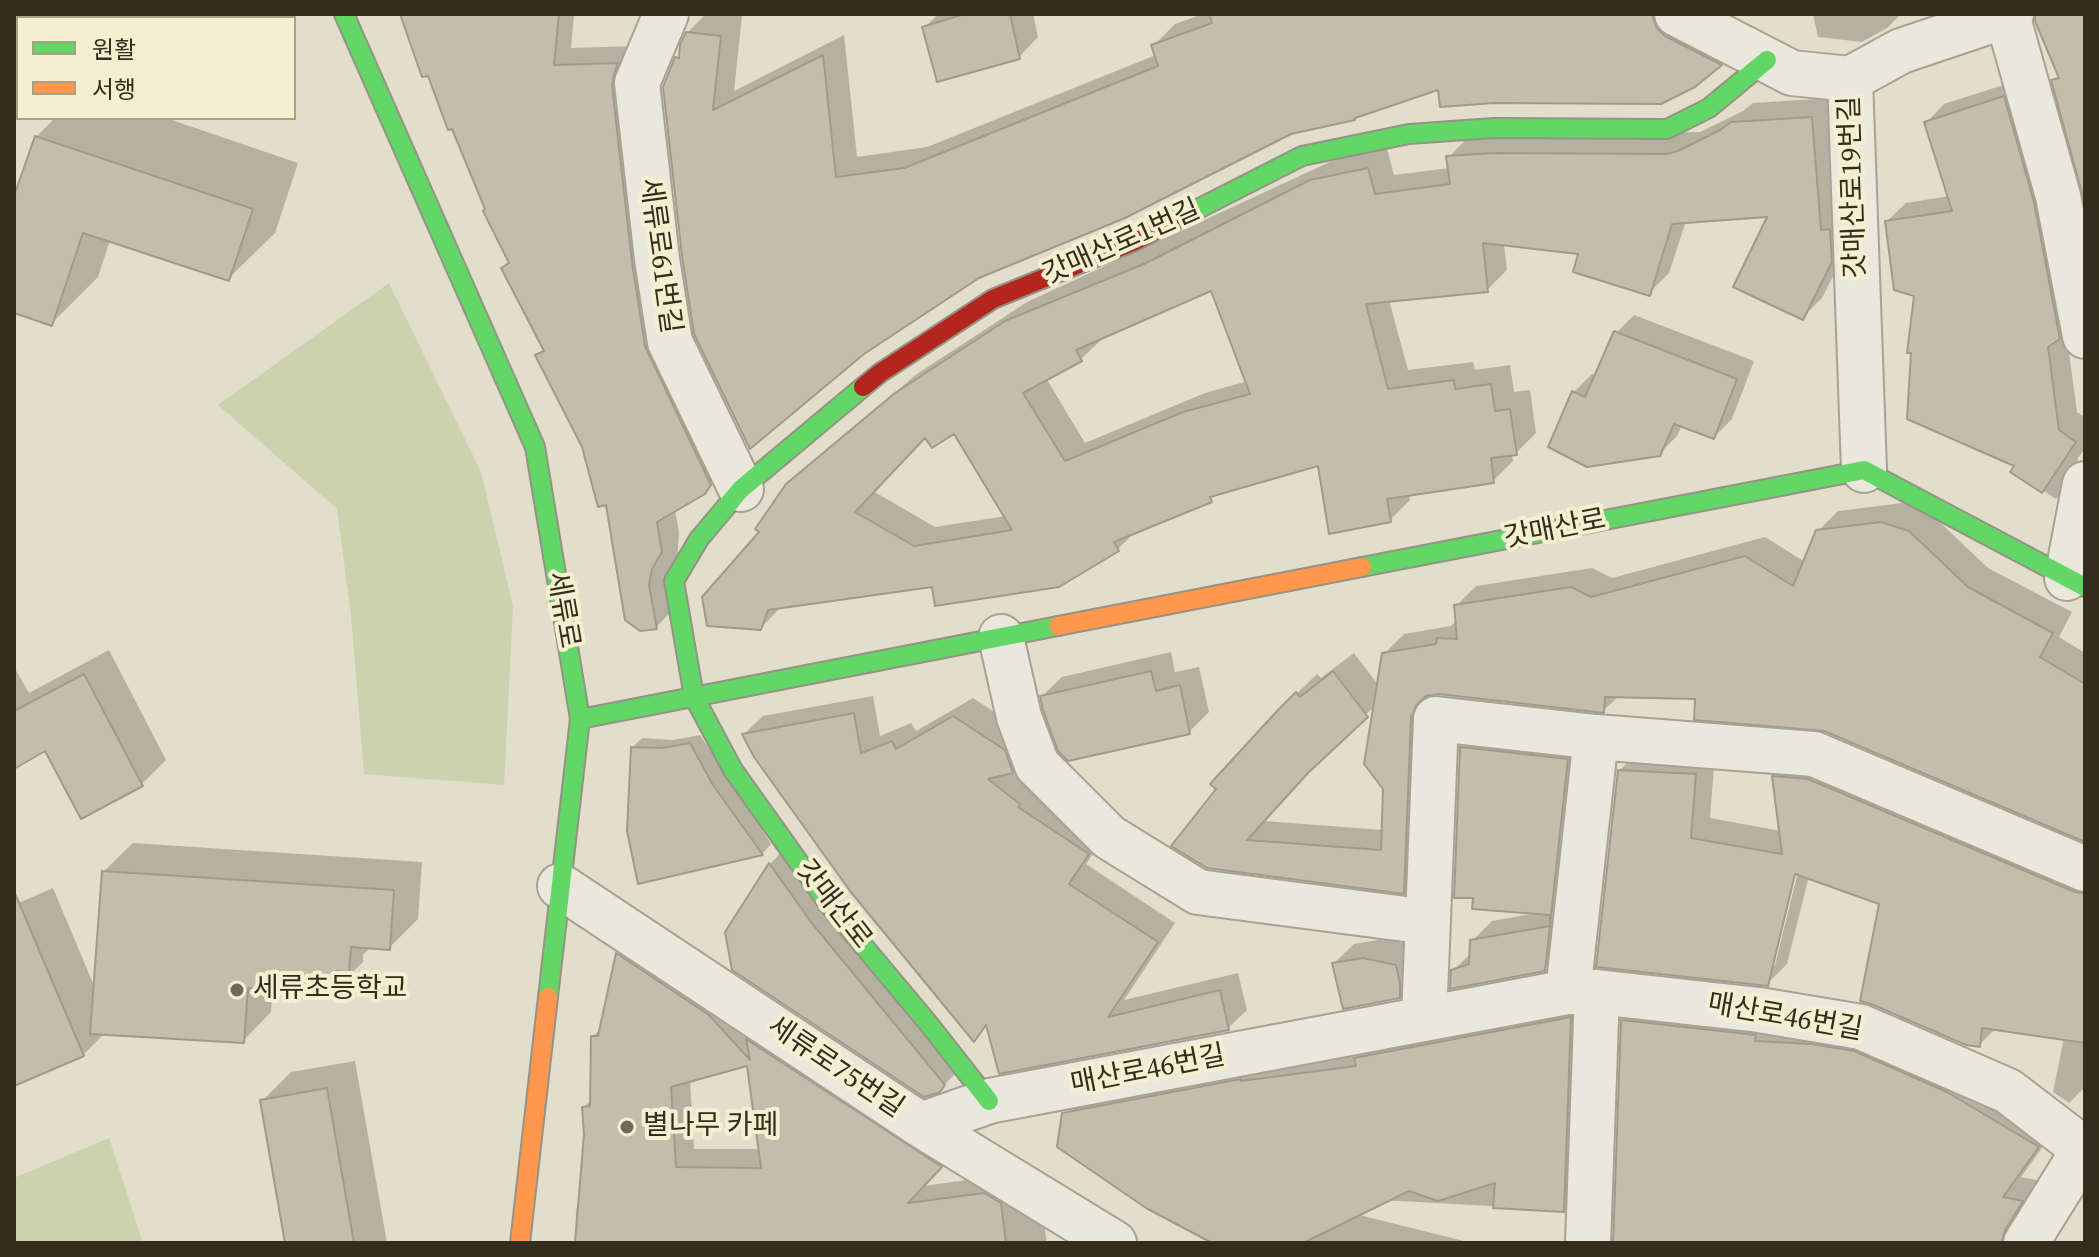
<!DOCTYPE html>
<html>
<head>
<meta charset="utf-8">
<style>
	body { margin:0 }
	#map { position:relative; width:2099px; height:1257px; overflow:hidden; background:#e1decb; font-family:"Source Serif 4","Noto Sans KR",serif }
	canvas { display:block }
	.frame { position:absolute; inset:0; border:16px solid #342c1d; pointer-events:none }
	.legend { position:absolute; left:16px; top:16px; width:280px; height:104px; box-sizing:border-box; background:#f3efd0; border:2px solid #a7a188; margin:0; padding:10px 14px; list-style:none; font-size:24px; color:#342c1d }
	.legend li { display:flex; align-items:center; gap:16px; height:40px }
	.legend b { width:40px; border:2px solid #a7a188 }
</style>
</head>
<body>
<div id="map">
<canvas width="2099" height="1257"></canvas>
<div class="frame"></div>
<ul class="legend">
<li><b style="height:10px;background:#63d668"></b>원활</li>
<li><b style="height:10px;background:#ff974d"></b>서행</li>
</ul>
</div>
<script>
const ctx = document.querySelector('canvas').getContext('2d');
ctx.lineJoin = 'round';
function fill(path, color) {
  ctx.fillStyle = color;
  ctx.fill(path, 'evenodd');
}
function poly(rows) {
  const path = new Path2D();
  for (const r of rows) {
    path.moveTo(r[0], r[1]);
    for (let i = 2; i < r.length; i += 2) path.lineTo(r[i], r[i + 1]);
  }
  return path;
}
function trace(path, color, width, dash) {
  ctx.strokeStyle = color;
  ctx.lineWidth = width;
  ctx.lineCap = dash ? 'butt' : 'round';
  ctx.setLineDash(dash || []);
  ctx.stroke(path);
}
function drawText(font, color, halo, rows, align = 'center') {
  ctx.font = font + ' "Source Serif 4","Noto Sans KR",serif';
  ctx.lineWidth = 8;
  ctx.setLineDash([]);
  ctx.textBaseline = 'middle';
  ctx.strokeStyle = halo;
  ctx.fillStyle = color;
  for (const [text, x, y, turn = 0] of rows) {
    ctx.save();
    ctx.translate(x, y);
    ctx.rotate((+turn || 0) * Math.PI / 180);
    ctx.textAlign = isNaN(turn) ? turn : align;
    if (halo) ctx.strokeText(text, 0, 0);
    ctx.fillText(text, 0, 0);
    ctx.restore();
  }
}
fill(poly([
	[389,283,481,472,513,606,504,785,364,774,351,615,337,509,218,405],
	[109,1138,143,1243,14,1243,14,1178]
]), '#ccd2ad');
fill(poly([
	[402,14,574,14,571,48,635,46,629,67,722,473,703,492,675,509,679,533,674,609,656,627,584,446,538,356,545,348,503,268,510,261],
	[706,14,742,15,734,91,844,35,857,157,927,147,1156,55,1153,46,1175,24,1203,14,1686,14,1741,43,1720,64,1694,85,1439,88,1290,132,978,276,863,352,677,59,681,54,687,33],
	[938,14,1033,14,1038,37,1019,57,924,28],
	[1813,14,1901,14,1887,28,1862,42,1818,37],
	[2022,79,2066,330,2077,412,2085,417,2085,435,2083,439,2085,440,2085,449,2078,458,2074,481,2056,499,2013,471,2017,465,1916,295,1887,221,1906,203,1949,196,1926,123,1944,104],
	[1832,98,1851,240,1822,298,1802,318,1770,215,1686,221,1669,273,1649,293,1581,252,1504,244,1507,270,1487,290,1389,300,1408,370,1473,362,1475,370,1510,365,1514,392,1530,390,1536,433,1516,453,1512,454,1513,461,1493,481,1409,494,1410,500,1390,520,1319,463,1218,492,1210,500,1137,530,1118,549,934,584,781,607,761,628,762,532,787,486,808,465,917,374,1027,302,1332,161,1387,149,1394,175,1450,168,1449,157,1468,137,1700,132,1743,111,1753,103],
	[1212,288,1248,381,1205,393,1085,443,1046,378,1081,359,1101,340,1100,337],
	[955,431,1006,516,935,527,873,491,926,436],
	[55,118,166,118,298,163,275,233,228,279,110,240,98,277,51,324,14,311,14,202,36,137],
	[1634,315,1754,361,1732,419,1714,437,1682,425,1677,436,1659,454,1550,446,1574,392,1592,374,1596,376,1616,333],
	[1902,503,1929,512,1988,568,2072,612,2059,637,2085,653,2085,840,1824,729,1697,697,1619,696,1604,710,1439,692,1431,694,1430,696,1423,872,1403,892,1207,866,1279,711,1317,674,1321,678,1354,653,1379,686,1384,654,1404,634,1451,626,1457,620,1456,606,1476,586,1592,568,1612,578,1765,537,1805,562,1818,531,1838,511],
	[1375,706,1385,788,1383,830,1264,821,1320,759],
	[109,650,166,760,142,784,45,748,14,767,14,667,29,693],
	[1171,652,1175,672,1199,667,1209,712,1189,732,1042,696,1062,677],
	[873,696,880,736,911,723,916,731,973,698,1023,731,1106,835,1086,864,1175,923,1124,1000,1238,973,1247,1010,1228,1028,988,1025,974,1039,744,734,763,716],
	[1481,728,1587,740,1564,949,1544,969,1453,971,1472,952,1472,941,1492,921,1537,913,1462,748],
	[700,735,771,844,762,854,640,881,633,747,642,738,673,740],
	[1640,750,1715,754,1710,818,1781,831,1774,777,1794,757,2085,868,2085,1087,2069,1103,2053,1092,2064,1038,1996,1028,1979,1045,1882,902,1809,876,1787,964,1767,984,1619,771],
	[1796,864,1800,864,1775,965,1771,965],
	[133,843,422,862,418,919,389,948,371,947,363,955,363,962,334,991,273,987,271,1012,243,1041,105,1033,83,1055,14,1084,14,905,53,888,95,988,104,871],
	[789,845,959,1070,939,1090,727,932,770,864],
	[637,936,959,1147,923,1186,1004,1175,1041,1203,1047,1243,575,1243,576,1209,580,1205,586,1135,584,1107,592,1099,593,1036,602,1028,618,954],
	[749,1064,760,1149,694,1149,690,1080],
	[1384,939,1415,946,1419,977,1399,996,1334,963,1354,944],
	[1589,999,1582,1191,1563,1210,1308,1196,1307,1202,1472,1243,1215,1243,1071,1112,1090,1093],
	[1643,1001,1833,1025,2057,1127,2021,1177,2041,1181,2010,1243,1615,1243,1623,1021],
	[355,1061,387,1243,287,1243,262,1101,291,1072]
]), '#0003');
const building = poly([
	[400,14,559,14,554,65,618,63,614,74,612,86,632,262,645,346,711,485,705,494,657,522,662,552,652,569,649,585,657,629,640,631,625,620,606,505,598,507,582,447,535,355,544,351,501,268,509,263,483,211,485,209,452,129,448,130,428,76,422,77,400,14],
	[964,14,1010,14,1020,59,937,82,922,27,964,14],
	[1209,14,1652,14,1656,27,1665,36,1722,65,1695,87,1661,104,1494,103,1440,107,1438,90,1355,118,1355,120,1291,134,1125,218,979,278,864,354,750,449,694,334,682,256,663,87,675,57,679,58,680,44,686,32,721,36,713,110,823,55,836,177,904,168,1158,66,1151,45,1212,23,1209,14],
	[2035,14,2085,14,2085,204,2051,80,2059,78,2035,21,2035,14],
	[2004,96,2034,202,2060,339,2048,347,2059,430,2076,442,2042,493,2010,472,2014,466,1907,419,1911,353,1907,353,1914,296,1894,290,1885,221,1952,211,1924,122,2004,96],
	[1812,117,1821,230,1830,229,1832,262,1803,320,1733,287,1767,217,1672,224,1650,296,1573,272,1578,254,1483,243,1488,292,1366,304,1388,389,1454,380,1455,389,1491,384,1495,411,1510,409,1517,455,1491,458,1494,483,1387,499,1391,522,1329,534,1318,466,1210,497,1212,502,1114,542,1119,551,1059,587,935,606,932,587,768,610,761,630,707,626,702,597,759,532,755,529,786,484,895,393,1005,321,1146,263,1310,180,1368,168,1375,194,1450,184,1446,156,1495,153,1667,154,1678,151,1720,130,1731,122,1812,117],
	[1211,291,1250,394,1183,412,1065,461,1023,393,1082,361,1076,350,1211,291],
	[954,434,1012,530,914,546,855,512,925,438,932,448,954,434],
	[35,136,253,209,229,281,83,233,52,326,14,313,14,196,35,136],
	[1614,331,1737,379,1714,439,1674,424,1660,456,1587,467,1548,447,1572,391,1585,397,1614,331],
	[1881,522,1909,531,1968,587,2053,633,2040,657,2085,684,2085,842,1824,731,1694,720,1695,699,1605,697,1604,713,1439,694,1426,696,1416,705,1411,718,1404,894,1207,868,1171,846,1216,789,1210,784,1278,710,1296,692,1300,697,1333,671,1368,717,1308,773,1247,840,1381,850,1383,789,1364,764,1382,653,1436,644,1437,638,1457,639,1454,605,1571,587,1591,597,1745,556,1793,586,1816,530,1881,522],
	[1151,671,1156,691,1180,685,1190,734,1068,761,1058,751,1043,710,1040,696,1151,671],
	[84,674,143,786,81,819,45,751,14,769,14,711,84,674],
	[854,713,861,753,892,741,896,749,953,716,1005,750,1013,773,988,779,1020,804,1018,807,1089,854,1069,884,1158,942,1108,1017,1220,990,1229,1030,999,1074,986,1025,974,1042,850,891,754,757,742,734,854,713],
	[690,743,713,785,763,855,638,884,627,831,631,747,662,748,690,743],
	[1460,747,1568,759,1550,925,1550,915,1472,909,1473,898,1454,898,1460,747],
	[1618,770,1696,774,1691,838,1782,854,1772,776,1808,779,2075,892,2085,893,2085,1043,1982,1028,1980,1047,1966,1045,1871,1004,1860,1001,1879,904,1795,874,1768,986,1596,967,1618,770],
	[769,863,811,922,945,1085,940,1092,924,1097,732,970,725,932,769,863],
	[102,871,394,890,390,950,351,947,349,972,336,971,335,993,248,988,244,1043,90,1034,102,871],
	[14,891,84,1056,14,1086,14,891],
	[1550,926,1545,971,1450,989,1451,970,1469,964,1470,940,1550,926],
	[616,953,709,1015,750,1060,746,1039,942,1167,908,1203,984,1193,1001,1203,1006,1243,575,1243,584,1135,582,1107,590,1106,591,1036,598,1036,616,953],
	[747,1066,761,1168,676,1167,671,1087,747,1066],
	[1363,958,1396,965,1400,983,1400,998,1343,1009,1332,963,1363,958],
	[1571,1017,1564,1212,1493,1208,1495,1183,1438,1201,1409,1191,1303,1243,1212,1243,1146,1208,1057,1147,1062,1113,1241,1079,1241,1081,1356,1066,1354,1058,1571,1017],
	[1621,1020,1756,1035,1755,1041,1812,1044,1854,1051,1947,1092,2039,1147,2003,1197,2023,1201,2005,1230,2001,1243,1613,1243,1621,1020],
	[327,1088,354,1243,285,1243,260,1100,327,1088]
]);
fill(building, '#c5bdac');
trace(building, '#a19a8a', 2);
const street = poly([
	[666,14,637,83,657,259,670,342,741,489],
	[1677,14,1792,73,1850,79],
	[2007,15,2058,196,2085,336],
	[1850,79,1864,470],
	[1850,79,1901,51,2011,14],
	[2067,578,2085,484],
	[1001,637,1019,717,1037,765,1109,837,1198,892,1428,922],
	[560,886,921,1125,1114,1243],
	[1568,992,1596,737],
	[1424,1019,1436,719,1596,737,1814,754,2085,869],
	[921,1125,989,1101,1568,992,1597,992,1759,1010,1861,1027,2008,1091,2085,1150],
	[1588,1243,1597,992],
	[2026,1243,2085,1148]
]);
const fast = poly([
	[344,14,535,447,580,719,548,997],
	[1190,213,1302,156,1409,134,1494,128,1667,129,1709,108,1767,60],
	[863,387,741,489,699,539,674,581,694,697,733,770,830,906,928,1023,989,1101],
	[1362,567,1864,470,2085,587],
	[580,719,1058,626]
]);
const slow = poly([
	[1058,626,1362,567],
	[520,1243,548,997]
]);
const jam = poly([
	[863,387,880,373,993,299,1135,241,1190,213]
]);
trace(street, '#a6a294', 48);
trace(fast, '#969284', 22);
trace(slow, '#969284', 22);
trace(jam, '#969284', 22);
trace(street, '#eae8dc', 44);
trace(fast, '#63d668', 18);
trace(slow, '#ff974d', 18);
trace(jam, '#b3261e', 18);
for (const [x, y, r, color] of [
	[237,990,8,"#716a5a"],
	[627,1127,8,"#716a5a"]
]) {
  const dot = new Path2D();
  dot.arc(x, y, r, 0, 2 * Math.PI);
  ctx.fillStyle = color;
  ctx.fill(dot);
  trace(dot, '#f3efd0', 3);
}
drawText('28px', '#342c1d', '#f3efd0', [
	["갓매산로19번길",1854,187,-92],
	["갓매산로1번길",1122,243,-24],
	["세류로61번길",659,256,82],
	["갓매산로",1555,530,-11],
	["세류로",562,610,80],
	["갓매산로",833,905,52],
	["매산로46번길",1785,1018,10],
	["세류로75번길",835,1068,34],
	["매산로46번길",1148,1071,-11]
]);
drawText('28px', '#342c1d', '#f3efd0', [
	["세류초등학교",253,990],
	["별나무 카페",643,1127]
], 'left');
</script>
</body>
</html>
